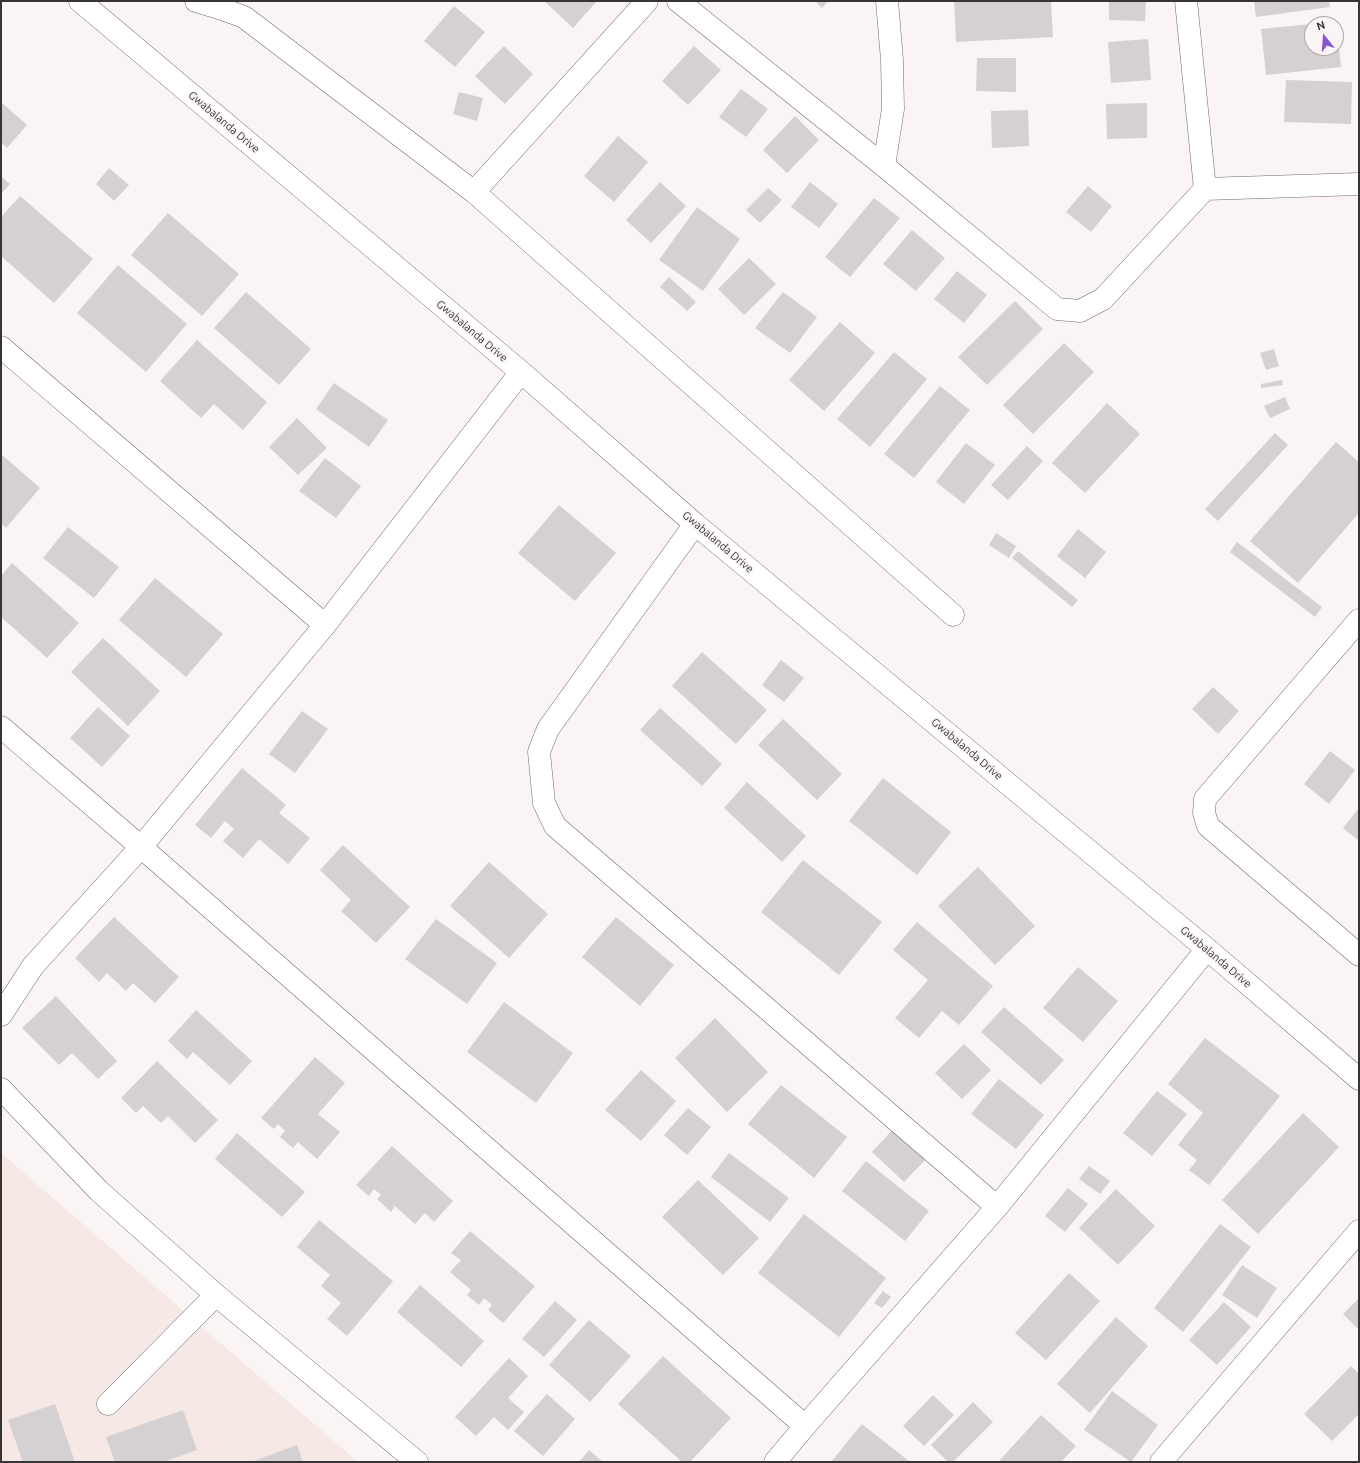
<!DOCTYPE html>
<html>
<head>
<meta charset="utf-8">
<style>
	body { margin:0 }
	#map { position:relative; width:1360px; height:1463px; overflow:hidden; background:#faf5f4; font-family:Ubuntu,sans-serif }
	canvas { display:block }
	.frame { position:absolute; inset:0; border:2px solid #363434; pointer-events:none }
	.north { position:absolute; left:1304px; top:16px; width:40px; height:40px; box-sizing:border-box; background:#faf5f4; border:1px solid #aca8a7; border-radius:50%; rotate:343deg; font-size:11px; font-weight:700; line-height:16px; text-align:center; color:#363434 }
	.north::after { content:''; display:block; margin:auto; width:14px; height:18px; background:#8657d0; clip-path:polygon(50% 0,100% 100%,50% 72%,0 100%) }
</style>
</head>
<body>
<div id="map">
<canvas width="1360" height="1463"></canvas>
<div class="frame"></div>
<div class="north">N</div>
</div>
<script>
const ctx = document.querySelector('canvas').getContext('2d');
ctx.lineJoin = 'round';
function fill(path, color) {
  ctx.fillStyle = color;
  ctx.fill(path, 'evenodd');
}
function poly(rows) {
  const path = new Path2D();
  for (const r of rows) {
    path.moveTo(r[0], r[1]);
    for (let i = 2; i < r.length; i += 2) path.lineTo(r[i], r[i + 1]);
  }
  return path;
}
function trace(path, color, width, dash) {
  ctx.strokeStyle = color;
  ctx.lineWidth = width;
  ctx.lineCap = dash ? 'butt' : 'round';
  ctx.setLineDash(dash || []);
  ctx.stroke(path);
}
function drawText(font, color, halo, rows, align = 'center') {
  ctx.font = font + ' Ubuntu,sans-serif';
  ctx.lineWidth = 3.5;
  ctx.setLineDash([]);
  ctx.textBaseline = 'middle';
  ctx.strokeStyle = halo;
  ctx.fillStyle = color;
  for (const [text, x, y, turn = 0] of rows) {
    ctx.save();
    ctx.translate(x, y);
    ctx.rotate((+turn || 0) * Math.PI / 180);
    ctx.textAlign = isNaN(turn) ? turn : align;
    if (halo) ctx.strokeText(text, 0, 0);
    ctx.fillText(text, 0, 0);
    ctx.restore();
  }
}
fill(poly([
	[1,1153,358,1462,1,1462]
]), '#f5e8e5');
fill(poly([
	[544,1,597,1,573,28],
	[815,1,828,1,822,8],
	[954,1,1051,1,1053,37,956,42],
	[1109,1,1146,1,1145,21,1109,20],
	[1254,1,1329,1,1330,7,1256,17],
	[454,6,485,32,455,67,424,41],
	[1312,24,1312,48,1336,48,1336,26,1337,26,1341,67,1266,75,1261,29],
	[1148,39,1151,80,1111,83,1108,42],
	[504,46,533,74,505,104,475,76],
	[694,46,721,70,688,105,662,81],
	[977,58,1016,58,1016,92,976,91],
	[1286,80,1352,82,1351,124,1284,122],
	[741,89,768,109,746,137,719,117],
	[459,92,483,98,477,121,453,114],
	[1,102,27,125,7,148,1,142],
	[1147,103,1147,138,1107,139,1106,104],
	[1028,110,1029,146,992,148,991,111],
	[795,116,819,140,787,173,763,150],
	[618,136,648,162,614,202,584,176],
	[109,168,129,185,114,201,96,184],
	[1,176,10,184,1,194],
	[660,182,686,206,651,243,626,220],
	[810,182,838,204,819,228,791,207],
	[1088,186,1112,206,1091,232,1066,212],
	[768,188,782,200,760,223,746,210],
	[20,196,93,259,54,303,1,256,1,217],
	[874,198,900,218,850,277,825,257],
	[697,207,740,239,703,291,659,260],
	[168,213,239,274,202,316,131,255],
	[912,230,945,258,916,291,883,264],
	[749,258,776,284,744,315,718,289],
	[118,265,187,324,146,372,77,313],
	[957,271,987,295,964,323,934,299],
	[669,277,696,302,687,311,660,287],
	[246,292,311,349,279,385,214,328],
	[783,292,817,317,790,353,755,328],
	[1015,301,1043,329,987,385,958,357],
	[840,322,875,353,824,411,789,380],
	[197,340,267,402,243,430,214,404,201,418,160,381],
	[1064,343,1094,372,1033,434,1003,405],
	[1274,349,1279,366,1266,370,1260,353],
	[894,352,927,379,870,447,837,419],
	[1282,380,1283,385,1261,388,1261,384],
	[334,383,388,420,369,447,316,409],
	[940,386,970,410,914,478,884,454],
	[1285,397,1290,409,1270,418,1264,406],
	[1107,403,1140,434,1085,493,1052,463],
	[297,418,327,448,298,475,269,447],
	[1275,433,1288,445,1218,521,1205,509],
	[1336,442,1359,462,1359,513,1298,583,1250,541],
	[966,443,995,465,964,504,936,482],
	[1027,446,1043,461,1008,500,991,485],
	[1,454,40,488,6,528,1,523],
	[325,458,361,486,336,518,299,491],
	[559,505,616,553,575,601,518,553],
	[68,527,119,567,94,598,43,558],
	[1078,529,1106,552,1085,578,1057,556],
	[996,533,1016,546,1009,558,989,545],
	[1237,542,1322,607,1315,617,1230,552],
	[1018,551,1078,600,1072,607,1012,558],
	[12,563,79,623,47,658,1,617,1,576],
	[155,578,223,634,186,677,119,620],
	[103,638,160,691,128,726,71,672],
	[702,652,767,710,736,744,672,686],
	[781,660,804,678,784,702,762,685],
	[1213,687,1239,711,1218,734,1192,709],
	[98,707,130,736,102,767,70,738],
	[660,708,722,764,702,786,640,730],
	[302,711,328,729,295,773,269,754],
	[783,719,842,774,817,800,758,745],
	[1330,751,1355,770,1329,804,1304,784],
	[242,768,286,805,279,813,310,838,288,864,259,839,243,858,223,841,234,829,225,821,211,838,195,825],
	[883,778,951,832,917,875,849,821],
	[747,782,806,836,782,862,724,808],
	[1359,808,1359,841,1343,828],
	[343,845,410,907,376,943,341,911,351,900,320,870],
	[803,860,882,922,839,975,761,912],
	[489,862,548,914,509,958,450,906],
	[978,867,1035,926,995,965,938,906],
	[114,917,179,977,155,1003,133,983,126,991,107,973,99,982,75,958],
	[616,917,674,965,640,1006,582,957],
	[436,919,497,963,467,1004,405,959],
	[917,922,993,986,959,1025,942,1011,919,1038,895,1018,928,980,893,950],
	[1078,967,1118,1001,1083,1042,1043,1008],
	[56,996,117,1061,98,1079,72,1053,59,1065,22,1028],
	[504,1002,573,1053,536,1103,467,1052],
	[1004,1007,1064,1060,1041,1085,981,1032],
	[196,1010,252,1061,230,1085,193,1052,187,1059,168,1041],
	[715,1018,768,1072,727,1112,675,1058],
	[1205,1038,1280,1096,1209,1185,1189,1170,1197,1160,1178,1145,1203,1113,1168,1084],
	[964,1044,991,1070,962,1099,935,1073],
	[315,1057,345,1083,318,1114,340,1132,317,1159,298,1142,293,1148,280,1137,285,1131,278,1124,274,1129,261,1118],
	[157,1061,218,1120,195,1143,168,1116,161,1123,143,1106,136,1113,121,1098],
	[641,1070,676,1101,641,1141,605,1110],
	[999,1079,1044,1115,1016,1149,971,1114],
	[781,1085,847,1137,814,1178,748,1124],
	[1157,1091,1187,1114,1152,1156,1123,1133],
	[688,1108,711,1127,687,1155,664,1135],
	[1303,1113,1339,1147,1258,1234,1222,1200],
	[897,1125,929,1156,904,1182,872,1152],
	[237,1133,305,1192,282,1217,215,1159],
	[392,1146,453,1201,434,1222,425,1213,415,1224,395,1206,391,1212,377,1199,381,1195,374,1189,369,1196,356,1185],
	[729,1153,789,1198,770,1222,711,1177],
	[866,1161,929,1211,905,1241,842,1191],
	[1089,1166,1110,1181,1100,1194,1079,1179],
	[698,1180,759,1238,723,1275,662,1217],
	[1068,1188,1088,1204,1065,1232,1045,1216],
	[1116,1189,1155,1226,1118,1265,1079,1228],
	[804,1214,886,1278,839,1337,758,1273],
	[319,1220,393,1281,347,1336,327,1319,341,1303,321,1286,330,1275,297,1247],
	[1220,1224,1251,1247,1183,1332,1154,1308],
	[470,1231,535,1286,503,1323,488,1310,492,1305,484,1298,479,1305,467,1295,471,1290,450,1272,461,1260,451,1253],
	[1242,1265,1277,1288,1257,1318,1222,1295],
	[1069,1273,1100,1301,1046,1360,1015,1333],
	[420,1285,484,1341,461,1367,397,1312],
	[883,1291,891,1297,882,1308,874,1303],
	[1359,1298,1359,1330,1343,1314],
	[555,1301,577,1320,544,1357,522,1339],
	[1224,1302,1251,1327,1217,1365,1189,1340],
	[1116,1317,1148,1346,1090,1413,1057,1384],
	[589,1320,631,1356,590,1402,549,1365],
	[663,1356,731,1418,690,1462,682,1462,618,1404],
	[509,1358,528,1376,508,1398,524,1412,508,1430,494,1417,476,1436,455,1417],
	[1351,1366,1359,1374,1359,1414,1332,1441,1304,1414],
	[1112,1391,1158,1425,1131,1462,1084,1430],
	[547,1394,575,1419,543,1456,514,1431],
	[933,1395,954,1415,924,1446,903,1426],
	[973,1402,993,1422,953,1462,948,1462,931,1445],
	[55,1404,75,1462,23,1462,8,1420],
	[183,1410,197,1450,163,1462,115,1462,106,1437],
	[1041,1415,1076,1446,1061,1462,998,1462],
	[862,1424,910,1462,831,1462],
	[297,1445,303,1462,251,1462],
	[589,1450,603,1462,579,1462]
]), '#d5d0d1');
const minor = poly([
	[80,1,521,372,695,524,1207,949,1359,1079],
	[196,1,222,9,244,17,474,192,953,615],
	[678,1,884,166,1057,309,1080,311,1103,299,1205,189,1359,184],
	[1186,1,1205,189],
	[884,166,893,109,892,60,887,1],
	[474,192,647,1],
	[1,347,325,625],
	[695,524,548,729,539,752,544,803,555,826,997,1207],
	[1359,620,1205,799,1204,813,1208,826,1359,955],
	[1,727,141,847,805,1426],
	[1,1015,33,966,141,847,325,625,521,372],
	[1,1089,99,1191,216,1295,417,1462],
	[108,1404,216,1295],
	[775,1462,805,1426,997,1207,1207,949],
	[1161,1462,1359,1231]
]);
trace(minor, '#6f6b6a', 23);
trace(minor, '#fff', 22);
drawText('11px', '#363434', '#faf5f4', [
	["Gwabalanda Drive",224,122,40],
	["Gwabalanda Drive",472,331,40],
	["Gwabalanda Drive",718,542,40],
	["Gwabalanda Drive",967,749,40],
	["Gwabalanda Drive",1216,957,40]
]);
</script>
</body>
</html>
